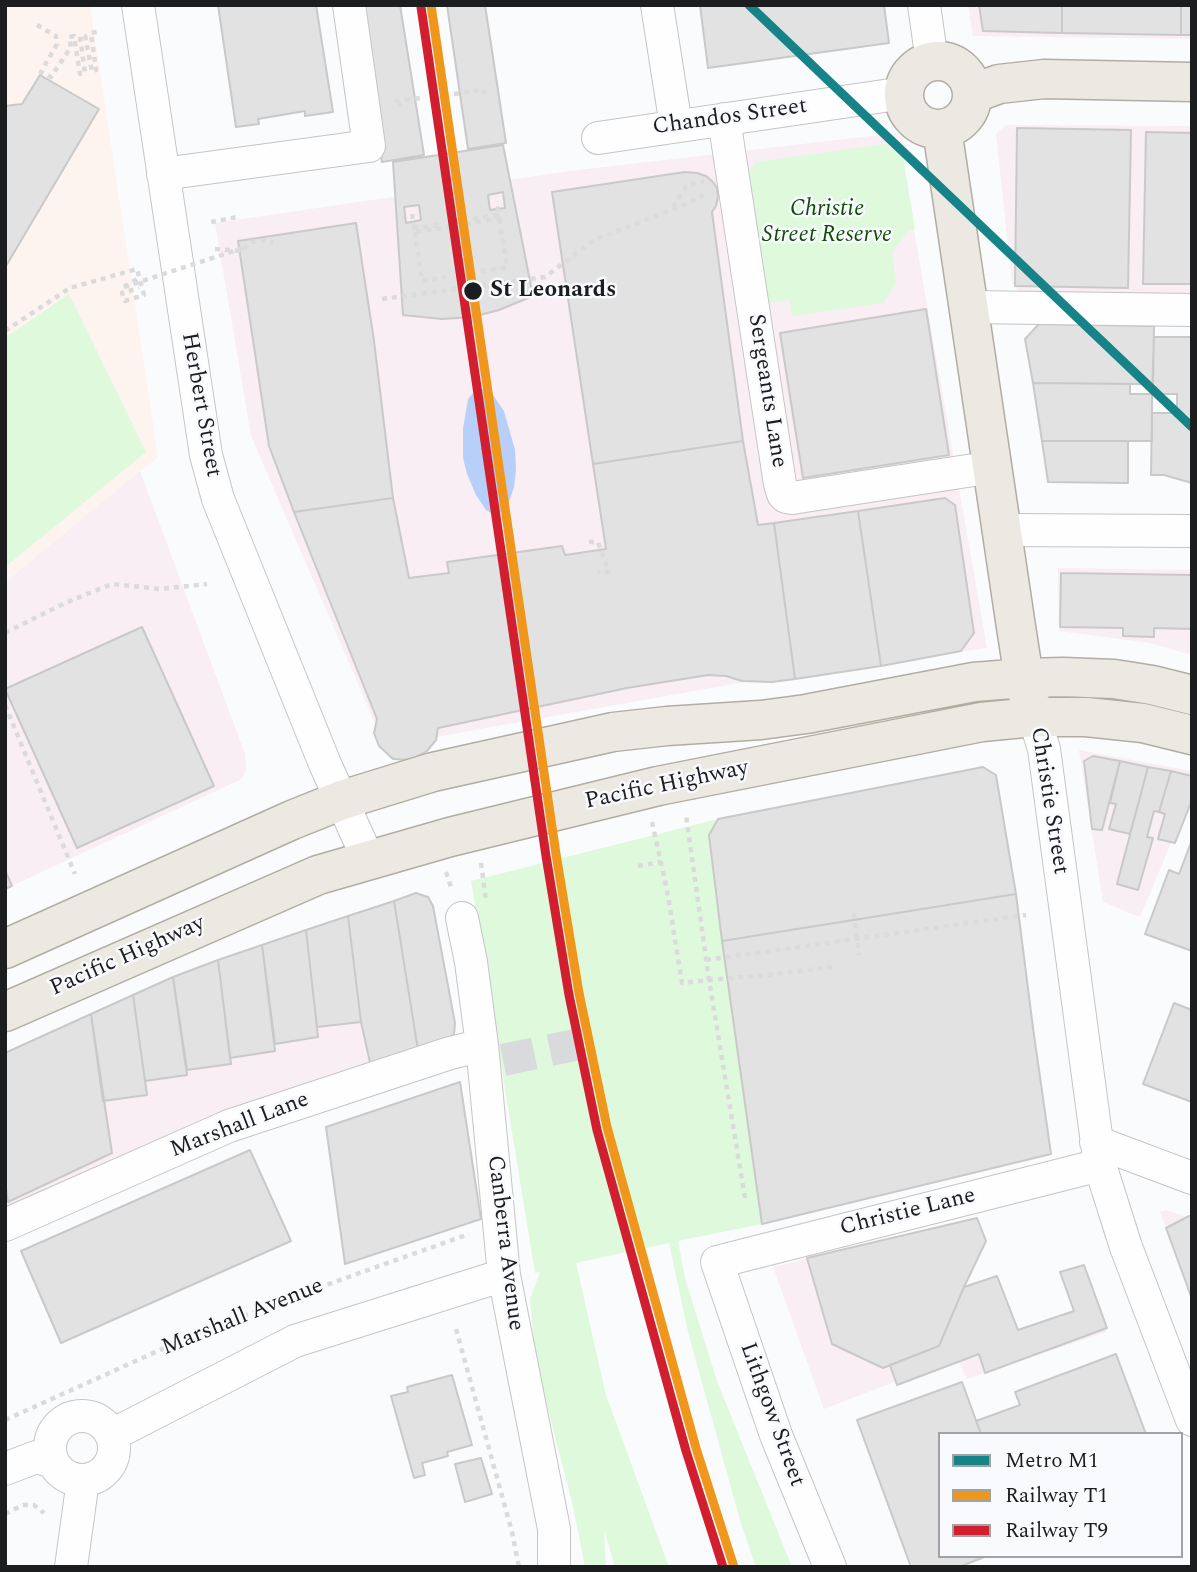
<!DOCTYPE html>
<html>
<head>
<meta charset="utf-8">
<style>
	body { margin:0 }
	#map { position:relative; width:1197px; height:1572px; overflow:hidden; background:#fafbfd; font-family:Spectral,serif }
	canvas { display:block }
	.frame { position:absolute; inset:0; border:7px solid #1c1d1f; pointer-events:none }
	.legend { position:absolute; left:938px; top:1432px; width:245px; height:126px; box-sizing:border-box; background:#f9fafe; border:2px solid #a1a2a5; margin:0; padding:9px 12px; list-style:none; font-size:21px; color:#1c1d1f }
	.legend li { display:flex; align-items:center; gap:14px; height:35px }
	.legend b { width:35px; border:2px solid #a1a2a5 }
</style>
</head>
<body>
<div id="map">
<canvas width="1197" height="1572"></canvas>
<div class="frame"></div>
<ul class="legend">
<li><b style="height:9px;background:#168388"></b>Metro M1</li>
<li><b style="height:9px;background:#ee971c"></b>Railway T1</li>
<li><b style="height:9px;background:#d11f2f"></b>Railway T9</li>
</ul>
</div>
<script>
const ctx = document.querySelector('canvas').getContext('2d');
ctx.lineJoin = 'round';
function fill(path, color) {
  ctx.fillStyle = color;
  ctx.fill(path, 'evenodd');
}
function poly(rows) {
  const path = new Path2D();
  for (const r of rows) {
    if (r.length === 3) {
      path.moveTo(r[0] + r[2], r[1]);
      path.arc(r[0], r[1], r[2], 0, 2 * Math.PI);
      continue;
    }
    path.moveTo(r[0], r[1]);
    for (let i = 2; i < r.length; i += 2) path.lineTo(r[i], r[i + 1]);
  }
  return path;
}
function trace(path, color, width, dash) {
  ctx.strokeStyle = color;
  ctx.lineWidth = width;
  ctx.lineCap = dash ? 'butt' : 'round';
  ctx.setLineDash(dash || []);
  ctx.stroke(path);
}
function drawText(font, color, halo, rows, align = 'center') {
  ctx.font = font + ' Spectral,serif';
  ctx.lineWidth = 5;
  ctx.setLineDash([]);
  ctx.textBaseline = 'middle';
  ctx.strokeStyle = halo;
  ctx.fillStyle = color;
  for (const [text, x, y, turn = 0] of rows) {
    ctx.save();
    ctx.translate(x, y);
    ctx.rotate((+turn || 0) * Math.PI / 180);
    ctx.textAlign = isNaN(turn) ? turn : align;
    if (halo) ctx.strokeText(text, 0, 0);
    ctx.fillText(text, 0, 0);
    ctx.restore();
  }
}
fill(poly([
	[968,5,1192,5,1192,39,973,36],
	[1006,125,1192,126,1192,296,1020,293,1012,283,996,134],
	[897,133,987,648,756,680,385,746,251,436,215,223,570,171],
	[140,471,245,754,246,769,242,779,5,889,5,582],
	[1058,568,1192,570,1192,655,1150,643,1059,631],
	[1079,750,1192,771,1192,793,1140,917,1103,902],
	[416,893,428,897,433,906,455,1023,454,1034,446,1041,5,1216,5,1053,192,969],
	[1166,1210,1192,1219,1192,1297,1160,1212],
	[977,1218,986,1241,965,1287,997,1276,1018,1330,1073,1311,1060,1272,1084,1265,1106,1332,967,1379,957,1358,824,1409,773,1267]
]), '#f8eef3');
fill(poly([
	[5,5,90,5,158,457,5,582]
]), '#fdf3ef');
fill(poly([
	[885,144,903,157,915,229,908,231,892,252,896,283,883,303,792,316,790,300,768,303,748,173,756,162],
	[69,294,146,452,5,567,5,338],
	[718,819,709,835,722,941,762,1224,678,1241,685,1278,717,1381,792,1567,756,1567,741,1524,688,1332,669,1243,576,1263,606,1395,669,1567,615,1567,604,1530,606,1567,585,1567,573,1506,536,1363,530,1299,540,1272,535,1273,471,881]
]), '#dff9dd');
fill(poly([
	[479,389,486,389,493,395,504,411,515,450,516,470,514,487,507,508,498,514,493,514,486,510,476,495,467,474,463,458,463,429,468,399,474,392]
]), '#b8d0f9');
const building = poly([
	[218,5,316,5,333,112,305,116,305,111,258,119,259,124,236,127,218,5],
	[360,5,400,5,424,155,382,162,360,5],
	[447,5,485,5,506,143,468,149,447,5],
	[700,5,884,5,889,43,708,68,700,5],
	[979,5,1062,5,1062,33,983,31,979,5],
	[1062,5,1181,5,1181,35,1062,33,1062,5],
	[1181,5,1192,5,1192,35,1181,35,1181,5],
	[40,75,99,109,6,266,5,106,22,104,40,75],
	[1017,128,1131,130,1128,288,1015,286,1017,128],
	[1146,132,1192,133,1192,284,1143,284,1146,132],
	[503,145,533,296,499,310,472,317,442,319,403,315,393,162,503,145],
	[685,172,697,173,706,176,713,182,717,188,718,197,716,206,712,212,743,441,593,464,552,192,685,172],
	[503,192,505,208,490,210,488,195,503,192],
	[419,205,421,220,406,223,404,207,419,205],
	[356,223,374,341,393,498,294,512,269,446,238,241,356,223],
	[926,309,949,455,803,478,780,333,926,309],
	[1039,324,1154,326,1153,384,1033,383,1025,339,1039,324],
	[1154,337,1192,337,1192,483,1164,475,1151,475,1152,413,1177,413,1177,394,1152,394,1154,337],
	[1033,383,1130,384,1130,394,1152,394,1152,441,1042,441,1033,383],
	[743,441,758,525,774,523,795,679,772,682,742,681,726,676,708,675,627,688,438,728,436,740,427,751,411,760,393,759,379,746,374,733,377,719,294,512,393,498,409,578,449,573,447,562,562,546,565,555,606,549,593,464,743,441],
	[1042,441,1128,441,1128,483,1048,482,1042,441],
	[945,498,955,505,974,633,961,651,881,666,858,511,945,498],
	[858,511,881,666,795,679,774,523,858,511],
	[1061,573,1192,575,1192,629,1154,628,1154,637,1123,636,1123,628,1060,627,1061,573],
	[142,627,214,786,77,848,5,689,142,627],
	[1093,756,1120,761,1102,830,1092,829,1084,761,1093,756],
	[1120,761,1148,767,1130,834,1109,829,1116,804,1110,803,1120,761],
	[983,767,996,775,1016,894,722,941,709,835,718,819,983,767],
	[1148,767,1171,771,1159,812,1154,811,1147,837,1153,838,1138,890,1117,884,1148,767],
	[1171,771,1192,776,1192,800,1175,843,1158,839,1165,814,1159,812,1171,771],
	[1192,840,1192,951,1145,934,1169,870,1179,874,1192,840],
	[5,870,12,886,5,889,5,870],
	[416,893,428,897,433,906,455,1023,454,1034,446,1041,418,1050,394,901,416,893],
	[1016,894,1033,1028,1051,1154,762,1224,722,941,1016,894],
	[394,901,418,1050,371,1067,361,1022,348,916,394,901],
	[348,916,361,1022,317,1027,306,930,348,916],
	[306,930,318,1037,275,1044,262,945,306,930],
	[262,945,275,1051,230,1058,218,960,262,945],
	[218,960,231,1064,187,1070,173,977,218,960],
	[173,977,187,1075,145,1081,133,995,173,977],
	[133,995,147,1095,103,1101,91,1014,133,995],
	[1174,1003,1192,1010,1192,1102,1143,1084,1174,1003],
	[91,1014,112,1153,8,1202,5,1182,5,1053,91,1014],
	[460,1082,481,1219,345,1264,326,1127,460,1082],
	[250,1150,291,1241,61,1343,21,1251,250,1150],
	[1189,1216,1192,1217,1192,1299,1166,1228,1189,1216],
	[977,1218,986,1241,964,1287,939,1346,883,1368,832,1344,807,1258,977,1218],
	[1084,1265,1107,1328,985,1373,979,1354,897,1385,890,1365,939,1346,964,1287,997,1276,1018,1330,1074,1311,1060,1272,1084,1265],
	[1116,1354,1146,1434,981,1434,976,1421,1020,1405,1015,1392,1116,1354],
	[452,1375,472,1445,447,1452,448,1456,422,1463,425,1475,414,1478,391,1396,408,1392,407,1387,452,1375],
	[962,1382,981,1434,940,1434,940,1556,987,1556,959,1567,911,1567,857,1420,962,1382],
	[481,1458,492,1494,465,1502,455,1464,481,1458]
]);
fill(building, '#e3e2e2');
trace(building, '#cac9c9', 2);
trace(poly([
	[503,1060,589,1042]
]), '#d9dadc', 32, [32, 16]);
const minor = poly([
	[138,5,206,455,218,499,325,764,369,861],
	[657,5,676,126],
	[924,5,932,61],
	[724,119,780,484,783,494,786,497,792,498,993,467],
	[598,138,904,93],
	[163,174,369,146,349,5],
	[969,307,1192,310],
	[1003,530,1192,531],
	[1034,717,1044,749,1100,1165,1126,1247,1192,1420],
	[462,918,471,962,482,1045,504,1275,554,1529,554,1567],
	[1096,1142,1192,1178],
	[5,1225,229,1126,447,1054,482,1045],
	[82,1448,32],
	[112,1435,295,1341,504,1275],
	[5,1469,36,1457,53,1462],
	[71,1567,83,1480],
	[830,1567,776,1435,717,1262,1100,1165]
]);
const major = poly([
	[938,95,34],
	[972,94,999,84,1044,79,1192,82],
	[942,129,1016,627,1024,678,1030,702],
	[5,949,292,820,342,800,433,772,613,732,667,726,761,720,806,714,974,682,1024,678,1063,677,1114,679,1152,685,1192,695],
	[5,1012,318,875,450,837,658,786,982,722,1034,717,1086,717,1143,723,1192,735]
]);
trace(minor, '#c5c5c7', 34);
trace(major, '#b2ada1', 41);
trace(poly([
	[37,25,56,36,57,44,41,72,51,77,71,47,69,37,74,36,80,74,85,73,80,36,85,36,92,72,96,70,91,33,101,31],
	[454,94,480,90,481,93,484,92,484,95],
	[400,107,400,104,396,105,396,101,421,98],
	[451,189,472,323],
	[673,207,687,185,704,182],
	[412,214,415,232,457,226,499,218,497,201],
	[473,219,497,215,496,212],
	[211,222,237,217],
	[416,225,416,228,439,225],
	[415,232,422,281,446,277],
	[215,249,242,251,250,242,267,240,273,243],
	[481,271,507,267,499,218],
	[124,287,137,279],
	[382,299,545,277,594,240,691,202,705,194],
	[5,331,70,288,137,269,144,295,125,301,122,293,139,288],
	[589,542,598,542,609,572,598,572],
	[5,633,65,603,112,584,160,589,207,584],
	[5,705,75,874],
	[652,822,667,890,682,983,709,980,686,815],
	[481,863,486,900],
	[638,866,661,862],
	[446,872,452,890],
	[854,913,859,955],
	[706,960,1026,915],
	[745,1198,709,980,767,975,832,967],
	[456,1329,512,1532,519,1567],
	[5,1420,191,1336,326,1285,469,1234],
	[5,1514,23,1505,34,1505,44,1513]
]), '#dbdbdb', 4.5, [5, 5]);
trace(minor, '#fefeff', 32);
trace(major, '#ece9e2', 38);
trace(poly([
	[124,287,246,247]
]), '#dbdbdb', 4.5, [5, 5]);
trace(poly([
	[431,5,556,854,579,993,607,1127,696,1448,734,1567]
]), '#ee971c', 9);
trace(poly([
	[421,7,546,856,569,995,597,1130,686,1451,723,1567]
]), '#d11f2f', 9);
trace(poly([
	[749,5,1192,427]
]), '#168388', 9);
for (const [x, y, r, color] of [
	[473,291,10,"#1c1d1f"]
]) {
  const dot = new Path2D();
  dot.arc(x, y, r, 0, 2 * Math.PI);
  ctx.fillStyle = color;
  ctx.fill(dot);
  trace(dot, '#f9fafe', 2.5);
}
drawText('23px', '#1c1d1f', '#f9fafe', [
	["Chandos Street",730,118,-8],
	["Sergeants Lane",766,391,81],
	["Herbert Street",200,405,80],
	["Pacific Highway",667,786,-12],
	["Christie Street",1048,801,81],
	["Pacific Highway",128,957,-24],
	["Marshall Lane",240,1126,-21],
	["Christie Lane",908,1213,-14],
	["Canberra Avenue",504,1243,83],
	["Marshall Avenue",243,1318,-22],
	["Lithgow Street",771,1415,70]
]);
drawText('italic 23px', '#0b4e02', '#f9fafe', [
	["Christie",827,210],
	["Street Reserve",827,236]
]);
drawText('bold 23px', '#1c1d1f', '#f9fafe', [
	["St Leonards",490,291]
], 'left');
</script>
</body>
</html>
